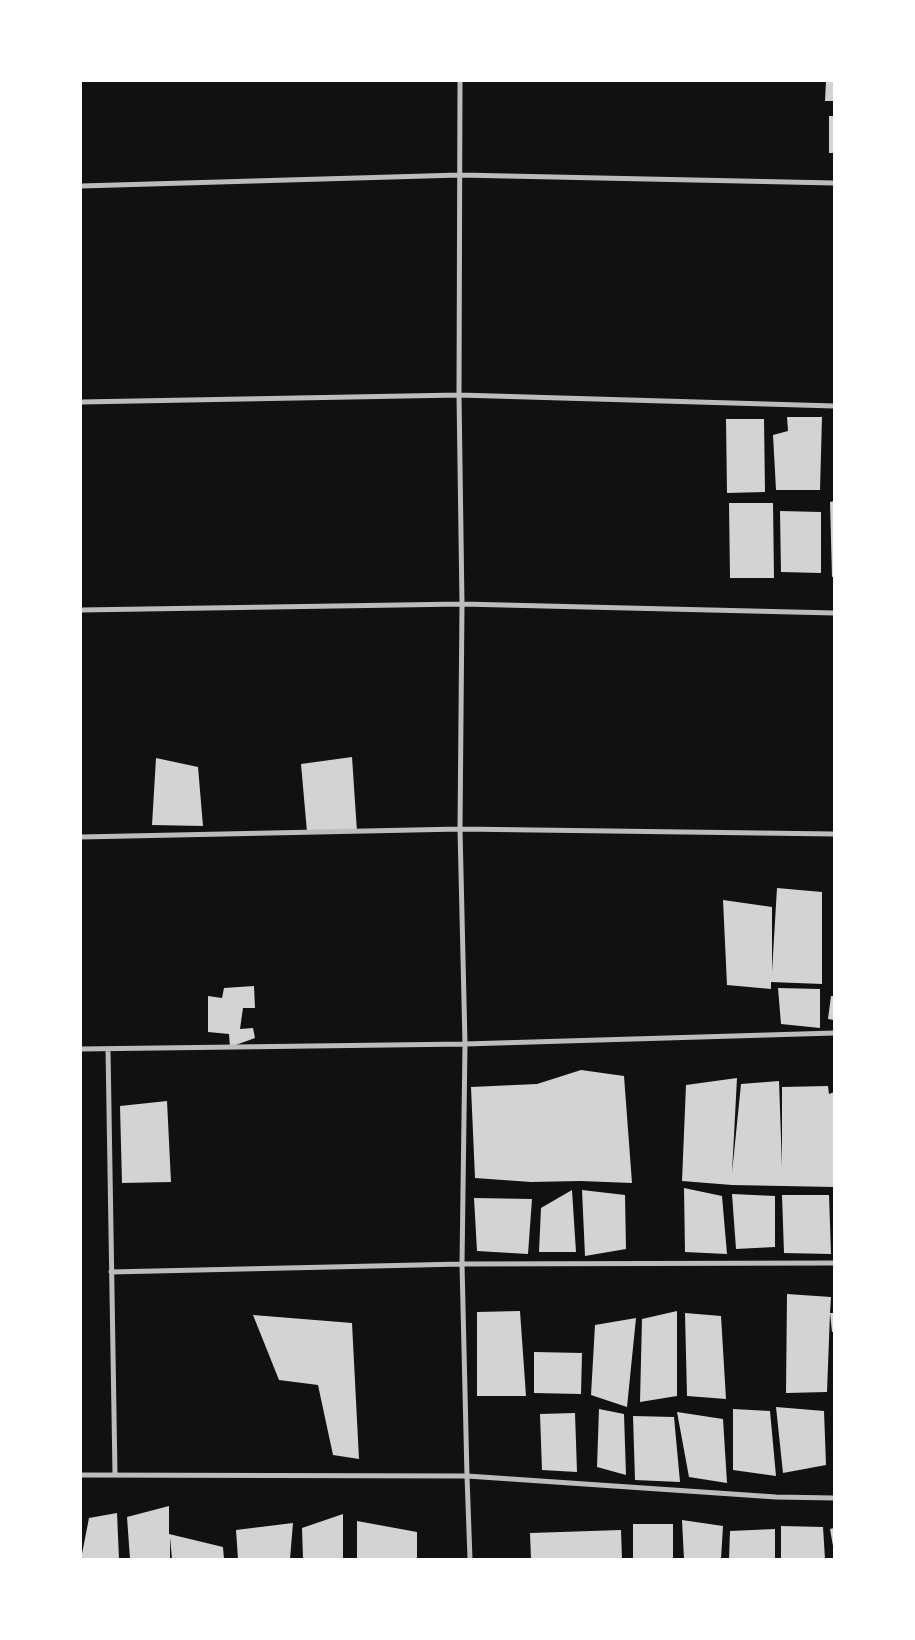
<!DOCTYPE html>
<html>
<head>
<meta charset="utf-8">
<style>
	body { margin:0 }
	#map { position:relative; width:915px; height:1640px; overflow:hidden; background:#111; font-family:Montserrat,sans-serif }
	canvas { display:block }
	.frame { position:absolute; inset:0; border:82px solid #fff; pointer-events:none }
</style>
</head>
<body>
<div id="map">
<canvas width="915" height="1640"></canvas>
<div class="frame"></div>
</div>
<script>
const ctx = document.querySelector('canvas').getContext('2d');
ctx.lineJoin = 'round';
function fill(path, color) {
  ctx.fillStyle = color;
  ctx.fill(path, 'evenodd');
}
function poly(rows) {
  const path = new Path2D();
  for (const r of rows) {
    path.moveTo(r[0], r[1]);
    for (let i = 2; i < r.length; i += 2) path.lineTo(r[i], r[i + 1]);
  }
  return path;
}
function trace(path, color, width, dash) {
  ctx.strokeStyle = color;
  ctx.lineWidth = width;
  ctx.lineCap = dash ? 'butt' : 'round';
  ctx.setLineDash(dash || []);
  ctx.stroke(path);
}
fill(poly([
	[826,81,834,81,834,101,825,101],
	[829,116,834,116,834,153,829,153],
	[787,417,822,417,820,490,776,490,773,435,788,431],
	[726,419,764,419,765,492,727,493],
	[834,501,834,577,832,577,830,502],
	[729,503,773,503,774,578,730,578],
	[780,511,821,512,821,573,781,572],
	[352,757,357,832,307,832,301,764],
	[156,758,198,767,203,826,152,825],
	[777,888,822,892,822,984,771,982,771,989,727,985,723,900,772,907,772,972],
	[254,986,255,1008,243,1008,240,1029,253,1028,255,1038,230,1047,229,1034,208,1032,208,996,222,998,224,988],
	[778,988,820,989,820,1028,781,1024],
	[831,996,834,996,834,1020,828,1019],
	[581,1070,624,1076,632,1183,580,1181,531,1182,475,1178,471,1087,537,1084],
	[737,1078,732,1173,741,1084,779,1081,782,1167,782,1087,828,1086,829,1094,834,1092,834,1187,732,1185,682,1181,686,1085],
	[167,1101,171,1182,122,1183,120,1106],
	[684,1188,722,1196,727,1254,685,1252],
	[572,1190,576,1252,539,1252,541,1208],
	[582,1190,625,1195,626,1249,585,1256],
	[732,1194,775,1196,775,1247,736,1249],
	[782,1195,829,1195,831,1254,784,1253],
	[474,1198,532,1199,528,1254,477,1251],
	[787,1294,831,1297,830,1313,834,1313,834,1332,832,1332,830,1313,827,1392,786,1393],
	[520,1311,526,1396,477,1396,477,1312],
	[677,1311,677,1396,640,1402,642,1319],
	[685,1313,721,1316,726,1399,687,1396],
	[253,1315,352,1323,359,1459,333,1455,318,1385,279,1380],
	[636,1318,627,1407,591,1395,595,1325],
	[534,1352,582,1353,581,1394,534,1393],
	[776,1407,824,1411,826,1465,783,1473],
	[599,1409,624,1414,626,1475,597,1467],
	[733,1409,770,1411,776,1476,733,1470],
	[677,1412,723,1419,727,1483,689,1477],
	[575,1413,577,1472,542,1470,540,1414],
	[633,1416,674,1417,680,1482,635,1480],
	[169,1506,169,1534,223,1547,224,1559,172,1559,170,1537,170,1559,130,1559,127,1517],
	[117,1513,119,1559,81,1559,89,1518],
	[343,1514,343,1559,303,1559,302,1528],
	[682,1520,723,1526,721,1559,684,1559],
	[357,1521,417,1532,417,1559,357,1559],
	[293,1523,290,1559,238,1559,236,1530],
	[633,1524,673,1524,673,1559,633,1559],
	[781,1526,823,1527,825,1559,781,1559],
	[834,1528,834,1546,833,1546,830,1529],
	[775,1529,775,1559,729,1559,730,1531],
	[621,1530,622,1559,531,1559,530,1533]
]), '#d3d3d3');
trace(poly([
	[460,81,459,395,462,604,460,829,465,1044,462,1264,467,1476,470,1559],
	[81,186,460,175,834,183],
	[81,402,459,395,834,406],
	[81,610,462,604,834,613],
	[81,837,460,829,834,834],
	[81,1049,465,1044,834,1033],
	[108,1049,115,1474],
	[111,1272,462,1264,834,1263],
	[81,1475,467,1476,776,1497,834,1498]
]), '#bcbcbc', 5);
</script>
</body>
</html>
